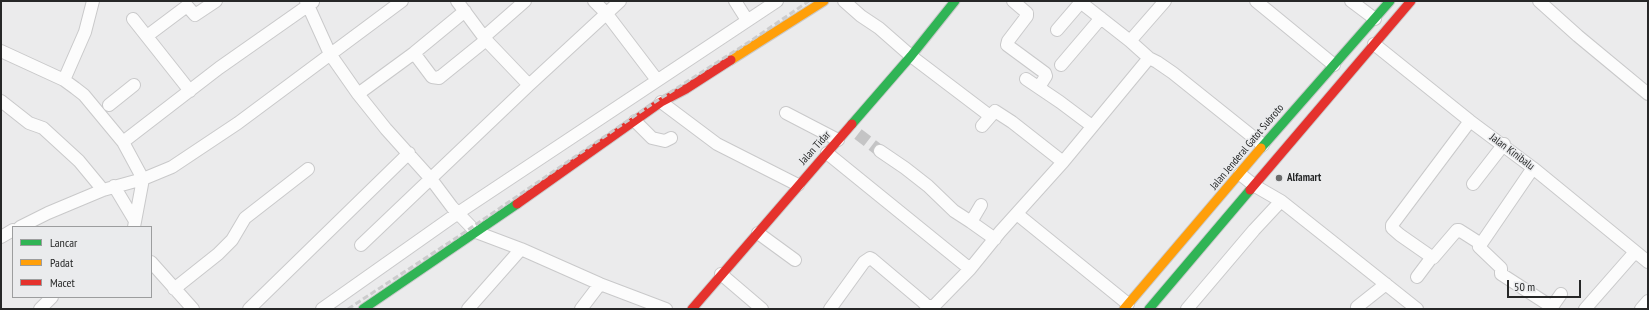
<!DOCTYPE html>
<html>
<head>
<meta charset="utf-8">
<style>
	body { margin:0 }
	#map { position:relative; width:1649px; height:310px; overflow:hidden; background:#ebebec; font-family:"PT Sans Narrow",sans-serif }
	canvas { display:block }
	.frame { position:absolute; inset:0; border:2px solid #262727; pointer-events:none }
	.legend { position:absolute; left:12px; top:226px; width:140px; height:72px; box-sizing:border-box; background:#eaebed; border:1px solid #9c9d9e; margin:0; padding:5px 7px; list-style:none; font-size:12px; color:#262727 }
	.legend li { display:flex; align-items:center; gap:8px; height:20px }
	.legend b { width:20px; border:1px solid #9c9d9e }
	.scale { position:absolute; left:1507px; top:280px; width:74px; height:18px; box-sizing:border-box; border:2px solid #262727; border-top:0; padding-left:5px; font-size:12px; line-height:14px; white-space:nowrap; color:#262727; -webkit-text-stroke:3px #eaebed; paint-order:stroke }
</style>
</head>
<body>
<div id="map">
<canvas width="1649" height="310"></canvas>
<div class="frame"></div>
<ul class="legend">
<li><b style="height:5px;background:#30b455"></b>Lancar</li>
<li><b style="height:5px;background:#ff9f0a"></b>Padat</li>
<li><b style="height:5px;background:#e5322d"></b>Macet</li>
</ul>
<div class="scale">50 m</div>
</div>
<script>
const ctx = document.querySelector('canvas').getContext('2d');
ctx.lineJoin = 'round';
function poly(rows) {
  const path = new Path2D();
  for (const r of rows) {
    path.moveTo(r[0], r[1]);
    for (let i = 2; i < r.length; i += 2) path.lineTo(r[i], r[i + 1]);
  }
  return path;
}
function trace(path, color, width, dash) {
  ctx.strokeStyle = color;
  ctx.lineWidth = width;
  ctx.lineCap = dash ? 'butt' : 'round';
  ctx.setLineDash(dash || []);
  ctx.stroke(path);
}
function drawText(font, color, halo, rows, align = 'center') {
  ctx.font = font + ' "PT Sans Narrow",sans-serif';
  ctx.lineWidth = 3;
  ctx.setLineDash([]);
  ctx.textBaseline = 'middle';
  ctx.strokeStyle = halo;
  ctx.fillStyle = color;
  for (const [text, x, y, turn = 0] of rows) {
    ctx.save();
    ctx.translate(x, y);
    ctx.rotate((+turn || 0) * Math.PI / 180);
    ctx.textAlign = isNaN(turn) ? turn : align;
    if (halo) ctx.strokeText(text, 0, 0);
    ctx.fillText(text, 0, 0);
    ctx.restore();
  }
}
trace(poly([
	[858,134,880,151]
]), '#c4c4c5', 12, [12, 6]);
const street = poly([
	[306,1,330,54,358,94,386,129,431,179,452,207,476,232,521,249,600,284,666,309],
	[457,1,486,40,529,85],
	[594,1,606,13,657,80],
	[735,1,747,20],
	[844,1,861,16,879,28,911,56,990,116],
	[1013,1,1027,13,1027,16,1008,41,1007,45,1045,73,1046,76,1039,87],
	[1079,1,1130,41,1149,58,1157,62,1173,73,1263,145],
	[1256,1,1334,65],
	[1351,1,1375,19],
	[1539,1,1578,36,1648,94],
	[133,19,190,91],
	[1057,30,1081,2],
	[147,36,187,6,195,15,216,1],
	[484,37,525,1],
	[1130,41,1165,1],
	[1374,44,1470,121,1533,168,1648,262],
	[1,51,64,80,75,88,84,95,123,142,219,68,313,2],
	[414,53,432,77,439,78,486,40],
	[1061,65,1101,18],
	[1026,79,1060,102,1092,126],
	[64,80,85,32,93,1],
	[358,94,414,53,465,11],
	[1,101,29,123,43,128,79,161,103,190],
	[661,102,717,144,798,185],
	[109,105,134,85],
	[786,113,838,140],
	[635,121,652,138,665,141,671,138],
	[1470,121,1392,225,1392,228,1400,235,1433,258,1457,230,1459,230,1481,244,1479,247,1501,268,1501,274,1552,307,1550,309],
	[982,126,995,111,1012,122,1063,162],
	[123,142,143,179,134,227],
	[880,151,905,168,928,186,954,211,971,222],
	[827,153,970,269],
	[1240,174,1255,186,1281,201,1417,309],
	[1473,184,1504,144],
	[114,186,135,221],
	[981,205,971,222,995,239],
	[1017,214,1128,304],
	[20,227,48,213,103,190,143,179,172,167,238,123,402,1],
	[758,233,795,260],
	[1,237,13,230],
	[1481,244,1533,168],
	[361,245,529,85,620,1],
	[151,262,193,309],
	[721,274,762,309],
	[1417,277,1432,257],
	[174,289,218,254,232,240,245,218,308,169],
	[1357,307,1386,284],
	[1552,307,1561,294],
	[40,309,52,297],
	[249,309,409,153],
	[322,309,458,213,777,1],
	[468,309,521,249],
	[581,309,600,284],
	[830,309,864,262,870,258,872,259,923,302,927,306,934,306,970,269,1000,232,1063,162,1149,58],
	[1187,309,1254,230,1281,201],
	[1585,309,1635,252],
	[1641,309,1648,301]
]);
const fast = poly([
	[852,124,911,56,955,1],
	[1261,148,1390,1],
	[363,309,517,204],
	[1149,309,1250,190]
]);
const slow = poly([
	[731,60,824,1],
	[1124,309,1261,148]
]);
const jam = poly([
	[1250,190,1411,1],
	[517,204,661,102,686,89,731,60],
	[692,309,852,124]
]);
trace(street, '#c9c9ca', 14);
trace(fast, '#c9c9ca', 11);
trace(slow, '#c9c9ca', 11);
trace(jam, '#c9c9ca', 11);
trace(street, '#fcfcfc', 12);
trace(fast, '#30b455', 9);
trace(slow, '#ff9f0a', 9);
trace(jam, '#e5322d', 9);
trace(poly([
	[348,309,462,234,655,102,749,42,809,1]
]), '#cccccd', 3, [6, 3]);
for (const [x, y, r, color] of [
	[1279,178,4,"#6b6c6c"]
]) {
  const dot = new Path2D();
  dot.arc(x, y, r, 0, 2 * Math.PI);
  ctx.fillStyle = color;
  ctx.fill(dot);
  trace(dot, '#eaebed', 1.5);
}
drawText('11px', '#262727', '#eaebed', [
	["Jalan Jenderal Gatot Subroto",1247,147,-50],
	["Jalan Tidar",815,148,-48],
	["Jalan Kinibalu",1512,152,37]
]);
drawText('bold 11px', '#262727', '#eaebed', [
	["Alfamart",1287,178]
], 'left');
</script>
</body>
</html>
